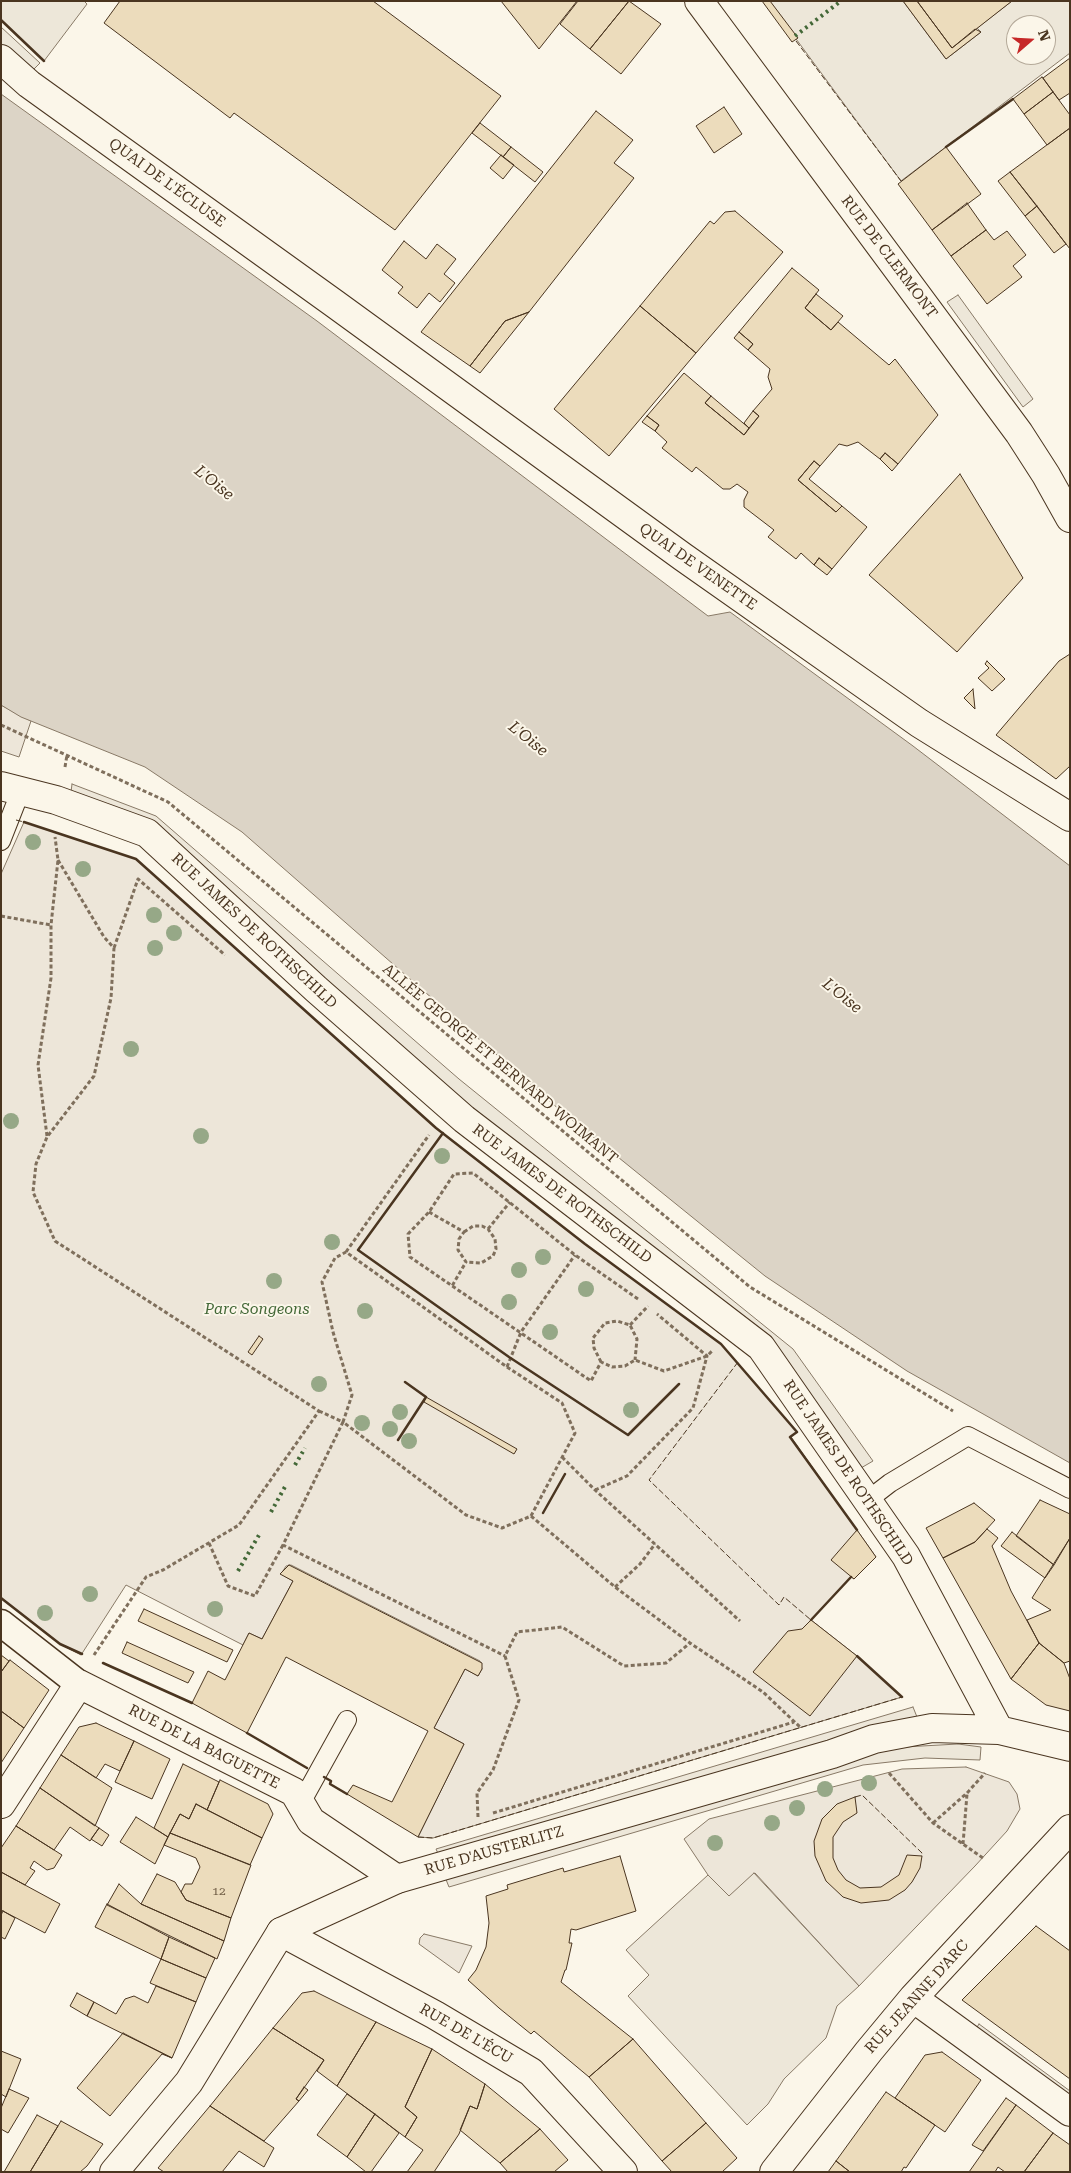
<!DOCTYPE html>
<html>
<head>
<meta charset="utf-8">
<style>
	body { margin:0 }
	#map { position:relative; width:1071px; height:2173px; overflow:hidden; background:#fbf6e9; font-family:"Roboto Serif",serif }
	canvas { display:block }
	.frame { position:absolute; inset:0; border:2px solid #4a3520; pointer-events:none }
	.north { position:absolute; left:1006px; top:15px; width:50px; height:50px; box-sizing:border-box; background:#fbf6e9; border:1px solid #b4a999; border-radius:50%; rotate:71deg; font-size:14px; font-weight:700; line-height:20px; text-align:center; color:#4a3520 }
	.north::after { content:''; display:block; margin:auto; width:18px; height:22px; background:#c62828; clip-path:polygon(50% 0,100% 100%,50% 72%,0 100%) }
</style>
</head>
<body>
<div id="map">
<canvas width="1071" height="2173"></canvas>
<div class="frame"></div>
<div class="north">N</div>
</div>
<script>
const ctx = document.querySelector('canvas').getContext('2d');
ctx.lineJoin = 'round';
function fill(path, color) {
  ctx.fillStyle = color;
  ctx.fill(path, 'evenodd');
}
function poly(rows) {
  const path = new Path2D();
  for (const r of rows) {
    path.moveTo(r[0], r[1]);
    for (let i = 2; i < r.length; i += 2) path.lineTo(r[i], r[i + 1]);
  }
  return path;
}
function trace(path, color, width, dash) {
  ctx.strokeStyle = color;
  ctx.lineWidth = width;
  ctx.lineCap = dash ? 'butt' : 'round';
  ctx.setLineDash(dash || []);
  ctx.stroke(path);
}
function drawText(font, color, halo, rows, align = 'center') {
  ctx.font = font + ' "Roboto Serif",serif';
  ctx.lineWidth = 4;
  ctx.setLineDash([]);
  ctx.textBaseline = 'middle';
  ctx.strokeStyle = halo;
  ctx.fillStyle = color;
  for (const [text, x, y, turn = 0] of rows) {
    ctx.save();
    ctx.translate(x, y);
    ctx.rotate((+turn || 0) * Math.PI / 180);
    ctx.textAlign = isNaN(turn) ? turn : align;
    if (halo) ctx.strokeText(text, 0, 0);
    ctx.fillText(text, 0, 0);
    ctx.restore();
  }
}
const green = poly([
	[1,705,31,721,19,757,1,751,1,705],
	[24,822,136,859,436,1128,585,1244,721,1344,797,1432,791,1437,876,1557,854,1579,851,1577,811,1620,857,1656,902,1697,433,1838,418,1837,464,1744,434,1728,465,1669,478,1676,482,1669,480,1661,291,1565,286,1566,281,1574,293,1581,262,1639,249,1633,243,1645,126,1585,81,1655,60,1644,1,1598,1,874,24,822],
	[966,1767,1009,1782,1017,1794,1020,1809,1007,1831,975,1866,859,1986,755,1873,729,1897,708,1875,684,1839,709,1819,902,1769,966,1767],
	[424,1934,472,1946,459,1973,419,1944,420,1938,424,1934]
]);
fill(green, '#ede6d9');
trace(green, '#887966', 1);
const parking = poly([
	[1,1,84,1,87,4,44,61,1,20,1,1],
	[768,1,903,1,946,59,981,32,977,28,1012,1,1070,1,1070,53,901,181,768,1],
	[1016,25,1046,25,1046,55,1016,55,1016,25],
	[1,27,40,63,31,72,1,44,1,27],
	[958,295,1033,399,1023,407,947,302,958,295],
	[72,784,156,816,459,1079,793,1349,873,1461,861,1468,784,1357,447,1090,159,829,71,792,72,784],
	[913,1707,917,1717,440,1858,436,1849,913,1707],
	[958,1744,981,1747,980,1760,925,1758,863,1765,449,1887,445,1877,860,1753,904,1747,958,1744],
	[754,1873,859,1986,837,2006,826,2038,784,2079,768,2104,747,2125,628,1996,649,1975,626,1950,708,1875,729,1896,754,1873],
	[979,2024,1070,2091,1070,2108,971,2037,979,2024]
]);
fill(parking, '#ede7d9');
trace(parking, '#887966', 1);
const water = poly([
	[1,94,317,321,708,616,730,612,913,746,1070,866,1070,1463,907,1371,765,1276,561,1111,242,832,145,767,21,717,1,705,1,94]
]);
fill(water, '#dcd4c6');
trace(water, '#887966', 1);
const building = poly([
	[120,1,373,1,501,96,395,230,234,113,230,118,104,23,120,1],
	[501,1,577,1,539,49,501,1],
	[578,1,629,1,590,49,560,24,578,1],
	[629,1,661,24,621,74,590,49,629,1],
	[762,1,770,1,798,38,792,42,762,1],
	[903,1,917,1,952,48,975,29,981,32,946,59,903,1],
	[917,1,1012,1,952,48,917,1],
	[1070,58,1070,93,1059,100,1043,78,1070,58],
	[1042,77,1053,92,1024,114,1013,99,1042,77],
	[1053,92,1070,115,1070,128,1047,145,1024,114,1053,92],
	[724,107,742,134,714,153,696,126,724,107],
	[596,111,633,140,614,163,634,178,529,312,505,321,470,366,421,332,596,111],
	[480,123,511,147,503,157,472,133,480,123],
	[1070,128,1070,249,1010,172,1070,128],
	[511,147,543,172,535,182,503,157,511,147],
	[946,147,981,194,932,230,898,184,946,147],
	[501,155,514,165,503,179,490,168,501,155],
	[1010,172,1037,206,1025,216,998,181,1010,172],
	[967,203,986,230,951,256,932,230,967,203],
	[1037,206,1066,244,1054,253,1025,216,1037,206],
	[735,211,783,252,696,353,640,306,710,221,714,224,725,212,735,211],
	[986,230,994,240,1007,231,1026,255,1013,266,1022,277,987,304,951,256,986,230],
	[404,241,426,259,437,244,456,259,444,274,455,283,440,302,429,293,417,308,398,293,403,287,382,270,404,241],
	[792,268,819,290,805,308,831,330,838,322,889,365,895,359,938,415,898,464,885,453,880,459,858,442,847,446,839,444,820,466,814,461,798,480,836,512,842,506,867,527,832,569,819,558,814,565,801,553,796,559,768,537,774,530,744,507,744,500,748,492,737,484,730,489,723,489,696,467,692,472,662,448,667,442,655,431,659,425,647,416,684,373,711,396,705,403,744,435,759,416,753,411,772,389,768,377,770,369,748,350,753,344,739,332,792,268],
	[816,294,843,316,831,330,805,308,816,294],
	[640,306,696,353,609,456,554,409,640,306],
	[529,312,480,373,470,366,505,321,529,312],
	[739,332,753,344,748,350,734,338,739,332],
	[711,396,749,428,744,435,705,403,711,396],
	[753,411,759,416,749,428,744,423,753,411],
	[647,416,659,425,655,431,642,422,647,416],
	[885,453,898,464,892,471,880,459,885,453],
	[814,461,820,466,809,479,842,506,836,512,798,480,814,461],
	[960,474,1023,578,957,652,869,575,960,474],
	[819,558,832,569,827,575,814,565,819,558],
	[1070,654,1070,766,1056,779,996,735,1059,661,1070,654],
	[987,661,1005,679,992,691,978,678,989,668,985,664,987,661],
	[973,689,975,709,964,698,973,689],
	[259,1336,263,1339,252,1355,248,1352,259,1336],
	[426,1397,517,1449,514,1454,424,1402,426,1397],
	[1040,1500,1070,1514,1070,1538,1054,1565,1016,1536,1040,1500],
	[974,1503,995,1520,975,1542,943,1558,926,1528,974,1503],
	[987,1529,998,1538,992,1546,1011,1591,1039,1643,1011,1679,943,1558,975,1542,987,1529],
	[857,1530,876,1557,854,1579,831,1560,857,1530],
	[1012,1532,1054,1565,1045,1578,1001,1546,1012,1532],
	[1070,1538,1070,1661,1064,1663,1039,1643,1027,1620,1051,1610,1032,1598,1070,1538],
	[289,1565,482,1663,482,1669,478,1676,465,1669,434,1728,464,1744,418,1837,347,1794,353,1785,392,1802,428,1731,286,1657,247,1733,192,1703,208,1671,225,1680,249,1633,262,1639,293,1581,280,1574,289,1565],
	[144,1609,233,1650,227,1662,138,1621,144,1609],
	[811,1620,857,1656,810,1716,753,1672,788,1631,802,1629,811,1620],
	[127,1642,194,1672,188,1683,122,1653,127,1642],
	[1039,1643,1064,1663,1070,1679,1070,1711,1046,1705,1011,1679,1039,1643],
	[1,1655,9,1661,1,1672,1,1655],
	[10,1660,49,1690,24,1728,1,1711,1,1672,10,1660],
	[1,1711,24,1728,1,1763,1,1711],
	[96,1723,134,1741,120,1771,105,1764,96,1778,61,1755,79,1727,96,1723],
	[134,1741,170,1759,152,1799,115,1782,134,1741],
	[61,1755,112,1788,95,1826,40,1788,61,1755],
	[183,1764,219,1782,207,1810,196,1804,189,1819,180,1814,168,1837,154,1828,183,1764],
	[220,1780,268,1804,273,1814,262,1838,207,1810,220,1780],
	[40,1788,99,1828,90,1841,70,1827,54,1850,16,1826,40,1788],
	[855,1797,857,1813,843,1822,833,1837,833,1858,838,1870,846,1880,860,1888,881,1887,899,1875,907,1855,922,1856,920,1868,912,1882,905,1890,889,1900,861,1903,843,1897,826,1881,815,1856,814,1841,822,1819,837,1804,855,1797],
	[196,1804,262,1838,250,1865,170,1833,180,1814,189,1819,196,1804],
	[136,1817,168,1837,155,1864,120,1842,136,1817],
	[16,1826,62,1855,54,1868,47,1870,34,1861,30,1868,35,1871,25,1885,1,1872,1,1848,16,1826],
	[99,1828,109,1835,102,1846,91,1839,99,1828],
	[170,1833,251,1865,231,1918,186,1900,181,1892,185,1884,192,1884,200,1867,196,1858,164,1845,170,1833],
	[620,1856,636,1911,576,1930,571,1929,569,1943,572,1943,566,1970,565,1970,561,1982,633,2039,589,2077,534,2031,531,2034,499,2008,468,1980,476,1970,486,1947,489,1923,486,1896,508,1889,507,1885,563,1868,564,1872,620,1856],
	[1,1872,60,1904,45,1933,1,1910,1,1872],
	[157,1874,175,1882,186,1900,231,1918,224,1941,141,1904,157,1874],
	[119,1884,141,1904,224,1941,217,1959,107,1905,119,1884],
	[107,1904,169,1937,161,1959,95,1927,107,1904],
	[3,1911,15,1918,5,1939,1,1937,1,1915,3,1911],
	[1036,1926,1070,1951,1070,2079,962,2000,1036,1926],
	[169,1937,215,1958,206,1978,161,1959,169,1937],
	[161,1959,206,1978,196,2002,150,1983,161,1959],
	[156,1986,196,2002,172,2058,87,2016,94,2002,116,2014,125,1999,134,1996,148,2003,156,1986],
	[314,1991,376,2022,337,2086,317,2071,324,2060,273,2028,302,1993,314,1991],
	[77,1993,94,2002,87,2016,70,2006,77,1993],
	[376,2022,432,2049,405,2107,417,2117,405,2137,337,2086,376,2022],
	[273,2028,324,2060,296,2099,299,2101,264,2141,210,2106,273,2028],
	[123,2033,172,2058,162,2054,110,2116,77,2088,123,2033],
	[633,2039,706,2123,662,2161,589,2077,633,2039],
	[432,2049,485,2084,477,2109,470,2106,459,2134,434,2172,407,2172,423,2150,405,2137,417,2117,405,2107,432,2049],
	[1,2051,21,2059,6,2097,1,2094,1,2051],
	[942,2052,981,2080,945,2132,895,2098,925,2055,942,2052],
	[485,2084,540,2129,500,2163,460,2130,470,2106,477,2109,485,2084],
	[304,2087,308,2090,299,2101,296,2099,304,2087],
	[9,2089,29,2098,8,2133,1,2129,1,2108,9,2089],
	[886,2092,935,2125,906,2168,904,2167,901,2172,850,2172,836,2161,886,2092],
	[347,2094,375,2114,347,2157,317,2135,347,2094],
	[1006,2098,1016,2105,983,2151,972,2145,1006,2098],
	[1016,2105,1053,2133,1024,2172,1005,2172,998,2167,995,2172,969,2172,1016,2105],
	[210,2106,274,2148,264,2167,239,2151,222,2172,164,2172,158,2168,210,2106],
	[375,2114,399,2133,371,2172,366,2172,347,2157,375,2114],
	[37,2115,58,2126,30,2172,4,2172,37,2115],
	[61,2121,103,2144,87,2166,80,2172,30,2172,61,2121],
	[706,2123,737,2158,722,2172,672,2172,662,2161,706,2123],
	[540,2129,568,2160,554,2172,508,2172,500,2163,540,2129],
	[1053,2133,1070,2145,1070,2172,1024,2172,1053,2133],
	[836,2161,850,2172,828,2172,836,2161]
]);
fill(building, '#ecdcbc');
trace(building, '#4a3520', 1);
const service = poly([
	[1,841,21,790],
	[868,1500,890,1483,968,1436,1070,1489],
	[301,1803,347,1720]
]);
const pedestrian = poly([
	[1,1623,79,1684]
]);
const minor = poly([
	[1,59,29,84,335,304,683,557,919,723,1070,817],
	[1,1804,79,1684,294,1792,311,1821,397,1879],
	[281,1932,435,2015,531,2072,623,2172]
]);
const tertiary = poly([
	[1,786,56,800,147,833,316,989,464,1119,761,1347,906,1556,999,1730],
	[913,1998,1070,2112],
	[114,2172,189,2082,281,1932,397,1879,832,1754,874,1739,932,1728,999,1730,1070,1747],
	[774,2172,869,2051,913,1998,1070,1829]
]);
const secondary = poly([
	[699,1,1019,433,1046,475,1070,518]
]);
trace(service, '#4a3520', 20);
trace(pedestrian, '#4a3520', 29);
trace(minor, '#4a3520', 30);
trace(tertiary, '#4a3520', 30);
trace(secondary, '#4a3520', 30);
trace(poly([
	[1,725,168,802,750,1287,953,1411],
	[65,767,67,755],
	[58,860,104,937,114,948,111,998,94,1076,47,1137,36,1164,33,1192,55,1241,319,1411,239,1525,163,1570,146,1577,94,1655],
	[1,916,51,925],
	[114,948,138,879,225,955],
	[47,1136,38,1065,51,978,51,925,58,860,55,837],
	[429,1212,464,1232,459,1239,458,1250,466,1262,452,1286],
	[488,1229,510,1202],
	[464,1232,473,1226,482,1226,488,1229,495,1239,496,1249,493,1256,481,1263,466,1262],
	[346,1252,429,1135],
	[638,1299,575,1255,473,1173,454,1174,429,1212,408,1234,410,1257,591,1381,601,1362,612,1367,625,1366,635,1360,664,1371,707,1356,712,1351],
	[630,1325,648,1306],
	[601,1362,594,1348,593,1338,605,1323,617,1321,630,1325,637,1339,635,1360],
	[507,1367,521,1332,575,1255],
	[319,1411,343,1422,352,1395,333,1332,322,1282,335,1258,346,1252,507,1367,562,1403,575,1433,531,1516,502,1528,466,1515,343,1422,283,1545,505,1656],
	[562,1457,595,1490,740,1621],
	[595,1490,627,1476,693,1408,707,1356,657,1314],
	[531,1516,615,1587,690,1643,763,1692,800,1727],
	[209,1543,228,1586,255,1596,283,1545],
	[615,1587,640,1564,655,1544],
	[889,1773,933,1823,983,1858],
	[493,1813,794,1722],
	[478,1817,477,1793,493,1770,519,1700,505,1656,517,1632,562,1627,624,1666,666,1663,690,1643],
	[933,1823,967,1793,985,1773],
	[963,1844,967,1794]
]), '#7f6f5c', 3, [4, 2.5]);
trace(service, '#fbf6e9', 18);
trace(pedestrian, '#fbf6e9', 26);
trace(minor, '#fbf6e9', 28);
trace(tertiary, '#fbf6e9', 28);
trace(secondary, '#fbf6e9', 28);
trace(poly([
	[795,36,841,1],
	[295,1465,305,1448],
	[271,1512,286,1485],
	[238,1571,259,1535]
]), '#436837', 4, [2.5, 4]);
trace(poly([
	[796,41,901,181],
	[16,820,24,822],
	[738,1362,649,1480,779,1605,784,1597,811,1620],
	[855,1797,862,1795,922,1853,922,1856],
	[418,1837,433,1838,902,1697]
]), '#4a3520', 1, [6, 2.5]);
trace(poly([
	[1,20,44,61],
	[946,147,1013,99],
	[24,822,136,859,436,1128,585,1244,721,1344,797,1432,790,1437,857,1530],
	[443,1133,358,1250,509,1357,628,1435,679,1384],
	[398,1440,426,1397,405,1382],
	[543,1513,565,1474],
	[1,1598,60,1644,82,1654],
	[811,1620,851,1577],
	[857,1656,902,1697],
	[103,1663,192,1703],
	[247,1733,307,1768],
	[324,1777,331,1781,330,1784,347,1794]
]), '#4a3520', 2.5);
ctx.fillStyle = '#96a887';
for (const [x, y] of [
	[33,842],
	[83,869],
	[154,915],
	[174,933],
	[155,948],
	[131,1049],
	[11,1121],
	[201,1136],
	[442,1156],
	[332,1242],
	[543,1257],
	[519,1270],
	[274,1281],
	[586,1289],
	[509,1302],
	[365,1311],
	[550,1332],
	[319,1384],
	[631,1410],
	[400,1412],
	[362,1423],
	[390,1429],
	[409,1441],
	[90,1594],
	[215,1609],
	[45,1613],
	[869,1783],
	[825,1789],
	[797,1808],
	[772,1823],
	[715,1843]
]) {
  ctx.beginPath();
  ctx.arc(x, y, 8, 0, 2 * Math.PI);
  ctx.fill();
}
drawText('12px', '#725f47', null, [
	["12",219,1891]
]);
drawText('15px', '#4a3520', '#fbf6e9', [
	["QUAI DE L'ÉCLUSE",167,183,36],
	["RUE DE CLERMONT",889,257,53],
	["QUAI DE VENETTE",698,567,35],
	["RUE JAMES DE ROTHSCHILD",254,931,43],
	["ALLÉE GEORGE ET BERNARD WOIMANT",500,1064,40],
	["RUE JAMES DE ROTHSCHILD",562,1194,37],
	["RUE JAMES DE ROTHSCHILD",848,1473,56],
	["RUE DE LA BAGUETTE",204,1747,27],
	["RUE D'AUSTERLITZ",494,1851,-16],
	["RUE JEANNE D'ARC",917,1997,-48],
	["RUE DE L'ÉCU",466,2034,30]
]);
drawText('italic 15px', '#436837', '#fbf6e9', [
	["Parc Songeons",257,1310]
]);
drawText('italic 16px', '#4a3520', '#fbf6e9', [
	["L'Oise",214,483,39],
	["L'Oise",528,739,39],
	["L'Oise",842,996,39]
]);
</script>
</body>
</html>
